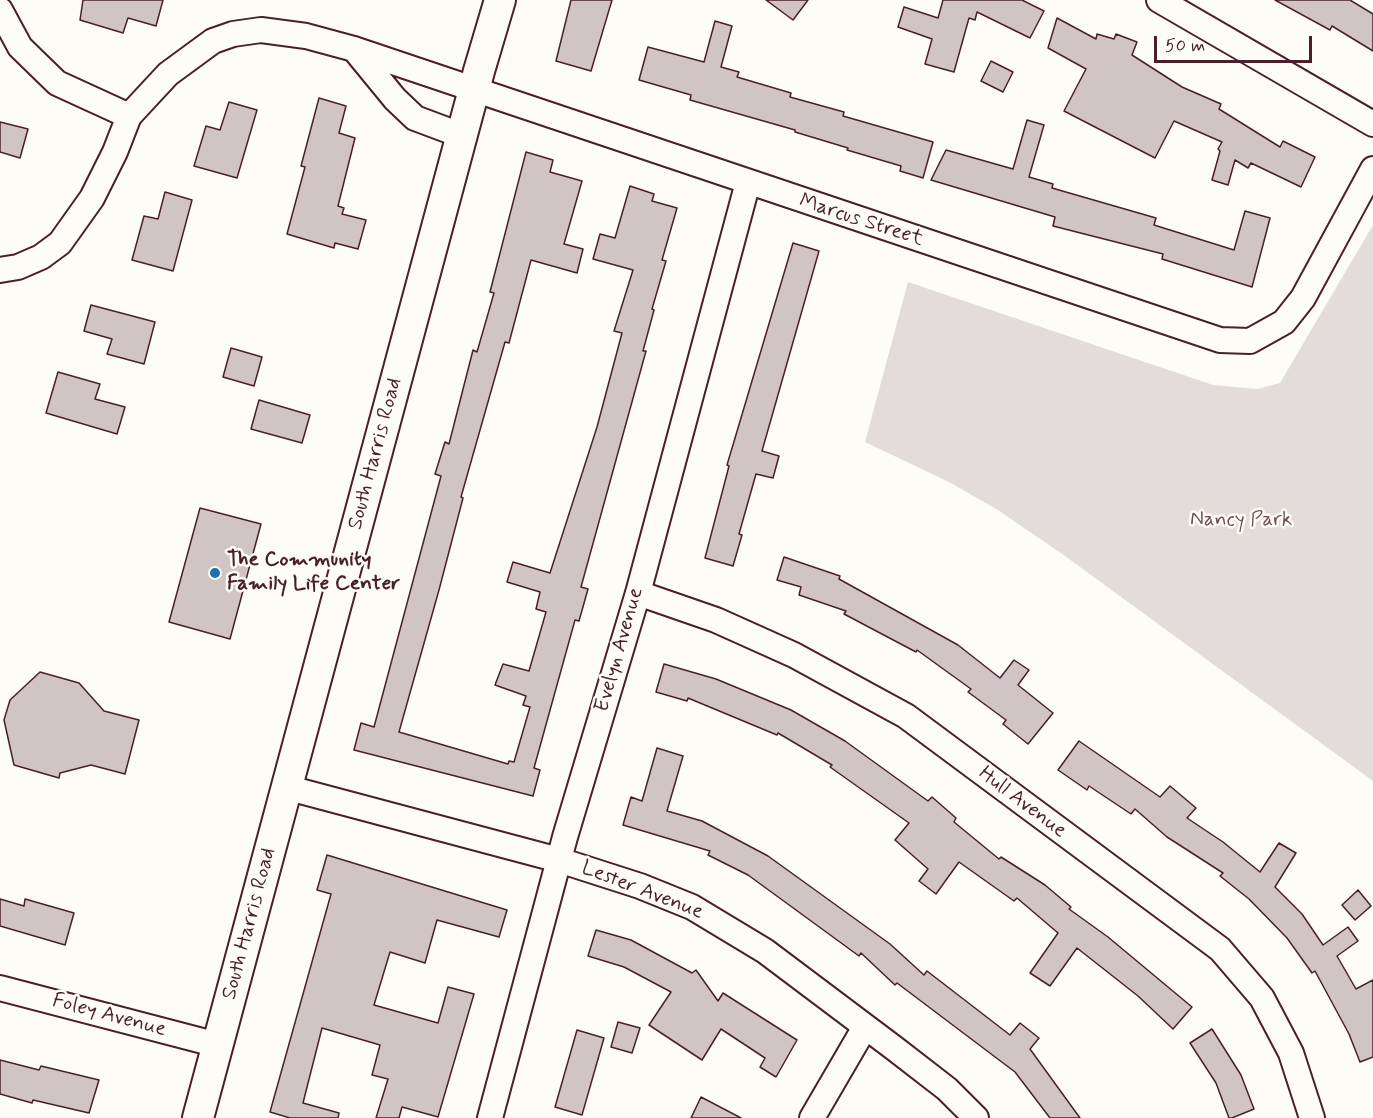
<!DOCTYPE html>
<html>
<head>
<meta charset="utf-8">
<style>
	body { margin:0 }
	#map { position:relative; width:1373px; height:1118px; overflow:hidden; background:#fdfcf7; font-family:Mynerve,sans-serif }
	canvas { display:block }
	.scale { position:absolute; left:1154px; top:36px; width:158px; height:27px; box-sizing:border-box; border:3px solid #4a1f2b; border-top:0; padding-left:8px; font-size:18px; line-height:21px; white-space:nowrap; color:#4a1f2b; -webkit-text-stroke:4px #fdfcf7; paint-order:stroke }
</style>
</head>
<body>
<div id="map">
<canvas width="1373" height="1118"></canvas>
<div class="scale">50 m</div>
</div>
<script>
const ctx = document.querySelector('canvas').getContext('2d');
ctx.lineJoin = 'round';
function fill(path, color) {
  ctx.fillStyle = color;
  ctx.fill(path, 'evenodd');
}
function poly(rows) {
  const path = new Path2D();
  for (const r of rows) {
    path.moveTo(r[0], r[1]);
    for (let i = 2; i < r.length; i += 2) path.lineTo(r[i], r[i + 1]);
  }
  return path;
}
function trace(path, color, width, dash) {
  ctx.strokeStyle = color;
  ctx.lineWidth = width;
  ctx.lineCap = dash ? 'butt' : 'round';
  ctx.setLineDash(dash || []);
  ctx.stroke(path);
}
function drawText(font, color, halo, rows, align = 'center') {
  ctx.font = font + ' Mynerve,sans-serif';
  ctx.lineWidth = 5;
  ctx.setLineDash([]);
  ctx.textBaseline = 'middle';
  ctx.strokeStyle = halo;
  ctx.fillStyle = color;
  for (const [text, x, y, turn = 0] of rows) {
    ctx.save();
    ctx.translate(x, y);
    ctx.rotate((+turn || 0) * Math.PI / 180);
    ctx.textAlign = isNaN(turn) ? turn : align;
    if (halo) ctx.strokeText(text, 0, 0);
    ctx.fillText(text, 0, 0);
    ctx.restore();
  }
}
fill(poly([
	[1373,225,1373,781,1065,556,998,510,949,482,865,442,908,282,1213,385,1257,389,1280,383]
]), '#e3dcda');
const building = poly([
	[83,0,163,0,156,26,128,18,123,33,80,20,83,0],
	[571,0,612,0,591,71,556,61,571,0],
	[766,0,808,0,793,20,766,0],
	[943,0,1022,0,1044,11,1030,38,977,12,975,20,969,18,954,72,925,64,932,39,898,27,904,7,938,18,943,0],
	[1275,0,1350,0,1373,14,1373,51,1332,26,1330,30,1275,0],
	[1057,18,1096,39,1097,34,1114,39,1116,34,1137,42,1132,55,1182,87,1221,104,1219,109,1280,147,1283,141,1315,157,1301,187,1251,163,1248,168,1235,160,1228,185,1212,180,1220,151,1218,149,1222,142,1174,121,1155,158,1064,111,1086,69,1048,48,1057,18],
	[715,21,732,26,721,67,739,72,737,77,791,93,790,97,844,112,843,116,933,142,923,178,900,171,901,166,847,150,848,148,795,132,795,130,690,100,691,95,639,80,648,47,704,62,715,21],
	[991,61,1013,72,1003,92,981,81,991,61],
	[319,98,346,106,339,133,355,138,338,206,344,208,342,214,366,220,358,249,335,243,334,248,287,234,305,167,301,166,319,98],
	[229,102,257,110,237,178,194,166,206,126,220,130,229,102],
	[1027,120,1044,125,1029,177,1053,184,1052,188,1156,218,1154,225,1234,250,1245,211,1270,218,1252,287,1162,259,1163,254,1053,226,1055,217,931,180,946,150,1013,169,1027,120],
	[0,122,28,129,20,158,0,152,0,122],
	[526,152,553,160,550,172,582,181,564,244,583,249,577,273,531,260,509,343,505,342,461,497,463,498,439,590,399,732,508,764,509,761,514,762,530,707,523,705,526,696,495,685,503,664,529,671,546,612,536,609,540,592,507,582,513,562,550,573,597,427,622,333,614,331,633,270,593,259,600,234,615,238,630,186,654,194,652,201,677,208,662,260,666,261,652,309,654,310,643,351,646,351,581,587,588,589,579,621,575,620,534,768,540,770,533,796,354,750,361,723,374,727,441,476,435,474,445,442,449,444,473,350,477,352,494,293,490,292,526,152],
	[165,192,192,200,173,271,132,260,144,216,158,219,165,192],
	[793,243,819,251,762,451,779,456,773,478,756,474,739,534,742,535,733,566,705,558,729,466,727,465,793,243],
	[91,305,155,322,144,364,107,354,112,339,84,331,91,305],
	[231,348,262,357,254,386,223,377,231,348],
	[58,372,100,384,95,399,125,407,117,434,46,413,58,372],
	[259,400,310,415,302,443,251,429,259,400],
	[200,508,261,524,230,639,169,622,200,508],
	[784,557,840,576,839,579,958,645,1000,678,1014,660,1029,670,1018,685,1053,713,1028,744,1003,724,1006,720,968,692,971,689,917,650,916,652,844,614,846,611,799,595,801,587,777,580,784,557],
	[664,664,716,679,791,710,845,741,928,801,932,797,956,818,954,822,999,859,1001,857,1045,885,1071,907,1069,909,1108,937,1192,1007,1173,1029,1138,996,1077,948,1050,986,1030,973,1058,933,1017,898,1014,901,959,862,936,894,919,881,928,869,895,840,909,823,830,767,832,765,778,733,777,735,688,698,687,701,656,692,664,664],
	[40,672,79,683,104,711,139,720,125,774,91,765,60,773,59,778,14,765,4,720,10,700,40,672],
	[1079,741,1160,797,1170,786,1196,808,1187,818,1223,842,1260,872,1279,843,1296,853,1275,887,1302,914,1323,945,1348,927,1358,941,1337,956,1356,989,1373,980,1373,1057,1360,1062,1349,1034,1315,971,1312,973,1287,938,1249,899,1220,876,1223,873,1167,837,1135,809,1131,814,1089,786,1087,790,1058,770,1079,741],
	[657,748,683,756,667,811,702,821,768,856,890,944,924,975,927,971,1010,1035,1020,1023,1039,1038,1030,1049,1080,1118,1050,1118,1015,1072,897,983,895,985,861,953,859,956,748,875,708,855,710,851,623,825,631,797,642,801,657,748],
	[327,855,507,910,499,937,437,920,425,963,390,952,374,1005,438,1023,448,987,474,994,438,1117,402,1107,399,1118,376,1118,388,1079,372,1075,380,1045,322,1028,303,1103,339,1113,338,1118,290,1118,270,1112,331,894,317,890,327,855],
	[1358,890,1371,906,1355,920,1342,905,1358,890],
	[0,899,24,906,25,899,74,913,65,945,0,926,0,899],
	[596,930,631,940,692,973,696,970,718,1001,723,993,797,1040,776,1077,760,1067,765,1058,721,1029,702,1060,649,1025,671,992,624,967,588,956,596,930],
	[618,1022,640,1028,632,1053,611,1047,618,1022],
	[1212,1029,1241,1075,1254,1109,1232,1118,1229,1118,1216,1083,1190,1043,1212,1029],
	[577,1030,604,1038,582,1115,555,1107,577,1030],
	[0,1060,39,1070,41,1066,99,1080,89,1113,33,1100,32,1103,0,1094,0,1060],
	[701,1097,741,1118,691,1118,701,1097]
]);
fill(building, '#d0c5c4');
trace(building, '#4a1f2b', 1.5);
const minor = poly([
	[1159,0,1373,124],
	[0,10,20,47,57,83,129,116],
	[354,49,395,99,415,118,463,136],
	[0,270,18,267,41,257,60,243,92,198,115,152,129,116,168,74,213,41,233,34,261,30,306,36,354,49,1220,340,1250,341,1284,322,1303,298,1373,169],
	[638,593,716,620,794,655,906,716,1220,949,1262,998,1291,1053,1312,1118],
	[285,787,559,860,640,886,692,907,765,951,894,1048,947,1089,976,1118],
	[0,988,218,1045],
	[490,1118,565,837,638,593,748,182],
	[812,1118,865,1027]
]);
const major = poly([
	[198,1118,479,71,500,0]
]);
trace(minor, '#4a1f2b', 28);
trace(major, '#4a1f2b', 34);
trace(minor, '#fdfcf7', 24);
trace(major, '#fdfcf7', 30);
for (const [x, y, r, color] of [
	[215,573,6,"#1f6fb2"]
]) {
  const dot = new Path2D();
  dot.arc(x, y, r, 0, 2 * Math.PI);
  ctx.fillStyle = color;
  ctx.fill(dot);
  trace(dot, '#fdfcf7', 2);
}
drawText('21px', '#4a1f2b', '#fdfcf7', [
	["Marcus Street",861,221,18],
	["South Harris Road",376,454,-75],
	["Evelyn Avenue",620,650,-74],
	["Hull Avenue",1022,803,37],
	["Lester Avenue",642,891,21],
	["South Harris Road",250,924,-75],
	["Foley Avenue",109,1016,15]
]);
drawText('21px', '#704e57', '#fdfcf7', [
	["Nancy Park",1241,521]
]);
drawText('bold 21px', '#4a1f2b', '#fdfcf7', [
	["The Community",227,561],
	["Family Life Center",227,585]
], 'left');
</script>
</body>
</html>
